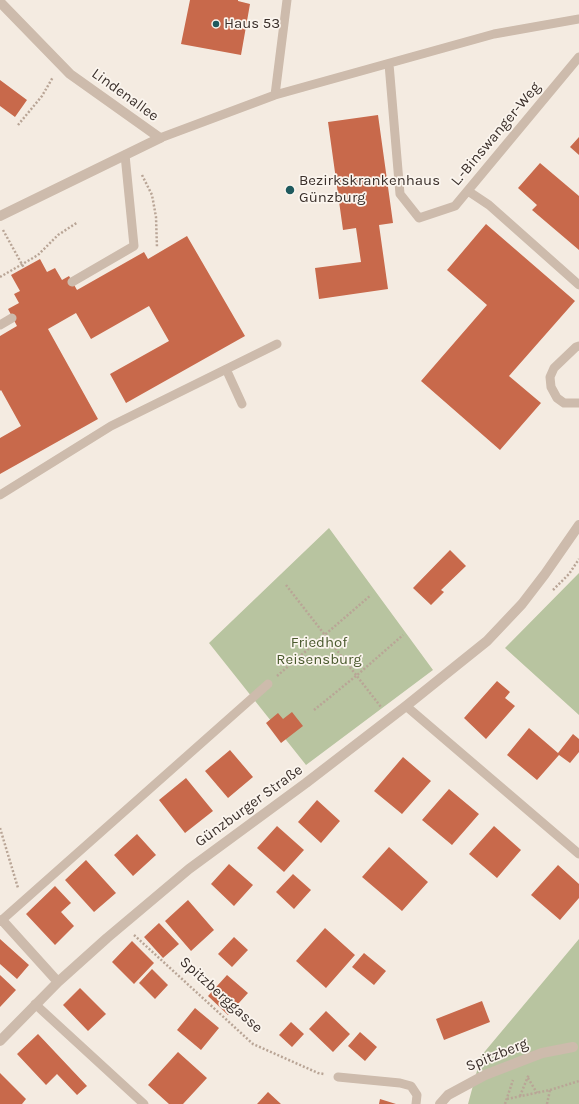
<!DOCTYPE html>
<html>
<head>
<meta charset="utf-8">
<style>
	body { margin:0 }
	canvas { display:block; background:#f4ebe1 }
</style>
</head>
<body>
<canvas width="579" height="1104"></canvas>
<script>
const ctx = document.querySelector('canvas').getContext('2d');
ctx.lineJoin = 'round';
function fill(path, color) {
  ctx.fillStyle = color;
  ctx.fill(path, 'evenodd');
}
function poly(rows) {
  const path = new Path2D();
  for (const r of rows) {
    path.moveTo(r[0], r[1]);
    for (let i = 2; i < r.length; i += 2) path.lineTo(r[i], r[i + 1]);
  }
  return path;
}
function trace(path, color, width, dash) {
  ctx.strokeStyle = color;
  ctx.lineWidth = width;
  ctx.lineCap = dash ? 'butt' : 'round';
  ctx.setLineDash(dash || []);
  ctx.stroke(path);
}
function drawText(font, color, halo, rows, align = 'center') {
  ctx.font = font + ' Karla,sans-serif';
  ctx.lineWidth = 3.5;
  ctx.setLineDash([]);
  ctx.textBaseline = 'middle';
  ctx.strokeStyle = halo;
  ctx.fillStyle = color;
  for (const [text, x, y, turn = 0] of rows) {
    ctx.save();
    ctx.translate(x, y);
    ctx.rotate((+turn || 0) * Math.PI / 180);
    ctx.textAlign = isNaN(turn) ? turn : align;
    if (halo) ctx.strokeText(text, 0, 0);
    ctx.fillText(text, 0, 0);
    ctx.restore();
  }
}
fill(poly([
	[329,528,433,670,306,765,209,643],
	[579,573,579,715,505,648],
	[579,939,579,1104,468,1104,481,1056]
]), '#b8c4a0');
fill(poly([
	[190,0,238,0,238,1,250,4,241,55,181,44],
	[0,80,27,100,15,117,0,106],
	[378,115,393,223,379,225,388,289,319,299,315,268,361,262,356,228,343,230,328,122],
	[579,137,579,155,570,147],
	[540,163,579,196,579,250,532,210,537,205,518,188],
	[486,224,575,301,509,376,541,403,500,450,421,381,487,305,447,270],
	[187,236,245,336,126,403,110,374,169,341,149,306,91,339,76,313,48,329,98,419,0,474,0,438,21,426,1,390,0,391,0,336,17,326,8,309,19,303,14,294,20,291,11,275,40,259,47,272,55,268,62,280,69,276,77,290,144,252,148,259],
	[450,550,466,566,441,590,444,592,431,605,413,588],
	[497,681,510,692,505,698,515,706,486,739,464,718],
	[292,712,303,726,281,743,266,723,278,713,283,719],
	[529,728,558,753,573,734,579,739,579,752,570,763,559,755,537,780,507,755],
	[230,750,253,777,228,798,205,771],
	[403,757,431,781,402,814,374,791],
	[186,778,213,811,185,833,159,800],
	[449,789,479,814,452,845,422,820],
	[317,800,340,821,321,843,298,822],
	[277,826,304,850,284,872,257,848],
	[494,826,521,850,497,878,469,854],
	[137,834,156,855,133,876,114,855],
	[389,847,428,882,402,911,362,877],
	[86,860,116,893,94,912,65,880],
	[229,864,253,885,234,906,211,884],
	[558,865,579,884,579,898,560,920,531,895],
	[293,874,311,890,294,909,276,892],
	[55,886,71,903,61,912,74,926,55,945,26,914],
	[188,900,214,930,191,951,165,921],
	[159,923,179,944,163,958,144,937],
	[325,928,355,955,326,988,296,961],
	[234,937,248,950,232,967,218,954],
	[0,939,29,965,17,979,0,964],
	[132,941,154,963,134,984,112,962],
	[364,953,386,971,374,985,352,967],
	[152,969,168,985,155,999,139,983],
	[0,975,16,990,0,1007],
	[227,975,248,993,228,1015,208,996],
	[80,988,106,1014,88,1031,63,1005],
	[482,1001,490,1022,444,1040,436,1019],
	[195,1008,219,1028,201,1050,177,1030],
	[326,1011,350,1034,333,1052,309,1029],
	[291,1022,304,1034,292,1047,279,1035],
	[360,1032,377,1047,365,1061,348,1046],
	[38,1034,87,1086,77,1095,57,1074,46,1085,17,1054],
	[178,1052,207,1078,183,1104,169,1104,148,1085],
	[0,1073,26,1099,22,1104,0,1104],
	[268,1092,281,1104,257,1104],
	[380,1099,396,1104,379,1104]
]), '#c8694b');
trace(poly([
	[18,125,42,96,53,77],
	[142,175,152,195,156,217,157,248],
	[3,230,24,268],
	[0,277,38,255,58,235,78,222],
	[286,585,381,707],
	[553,590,569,574,579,559],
	[277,676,371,595],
	[314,710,356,676,403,635],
	[0,828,18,888],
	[134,935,253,1044,318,1073,324,1074],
	[528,1078,537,1093],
	[520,1096,529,1074],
	[507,1099,550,1090,579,1081],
	[505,1104,513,1080],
	[547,1104,550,1090]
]), '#b9a596', 2.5, [2, 2]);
trace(poly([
	[389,64,400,194,419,218,455,206,579,57],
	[275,95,287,0],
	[160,138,275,95,494,34,579,19],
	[468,191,489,205,579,285],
	[72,282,134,246,125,155],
	[0,325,12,318],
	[579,346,576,347,554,368,550,377,551,387,557,398,564,403,579,403],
	[226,369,242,404],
	[0,495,111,426,277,344],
	[406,706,579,854],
	[2,920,268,684],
	[35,1004,144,1104],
	[338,1077,400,1083,411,1086,417,1095,416,1104]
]), '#cdbbac', 9);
trace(poly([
	[0,2,70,74,160,138,0,216],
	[0,921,2,920,58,982],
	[0,1041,58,982,107,938,189,869,306,783,406,706,487,641,522,604,545,574,579,525],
	[440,1104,448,1095,485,1075,542,1053,573,1047]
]), '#cdbbac', 10);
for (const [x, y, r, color] of [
	[216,24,4,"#1f5a5e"],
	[290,190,5,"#1f5a5e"]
]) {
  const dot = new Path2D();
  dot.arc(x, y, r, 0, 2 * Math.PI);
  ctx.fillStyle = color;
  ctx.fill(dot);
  trace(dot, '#fbf5ee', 1.5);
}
drawText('15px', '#3b302b', '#fbf5ee', [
	["Haus 53",224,24],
	["Bezirkskrankenhaus",299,181],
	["Günzburg",299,198]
], 'left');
drawText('15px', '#3b302b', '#fbf5ee', [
	["Lindenallee",125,95,36],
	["L.-Binswanger-Weg",496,134,-50],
	["Günzburger Straße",249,806,-36],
	["Spitzberggasse",221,995,42],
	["Spitzberg",497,1055,-22]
]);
drawText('15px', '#4a5a2e', '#fbf5ee', [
	["Friedhof",319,643],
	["Reisensburg",319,660]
]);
</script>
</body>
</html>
